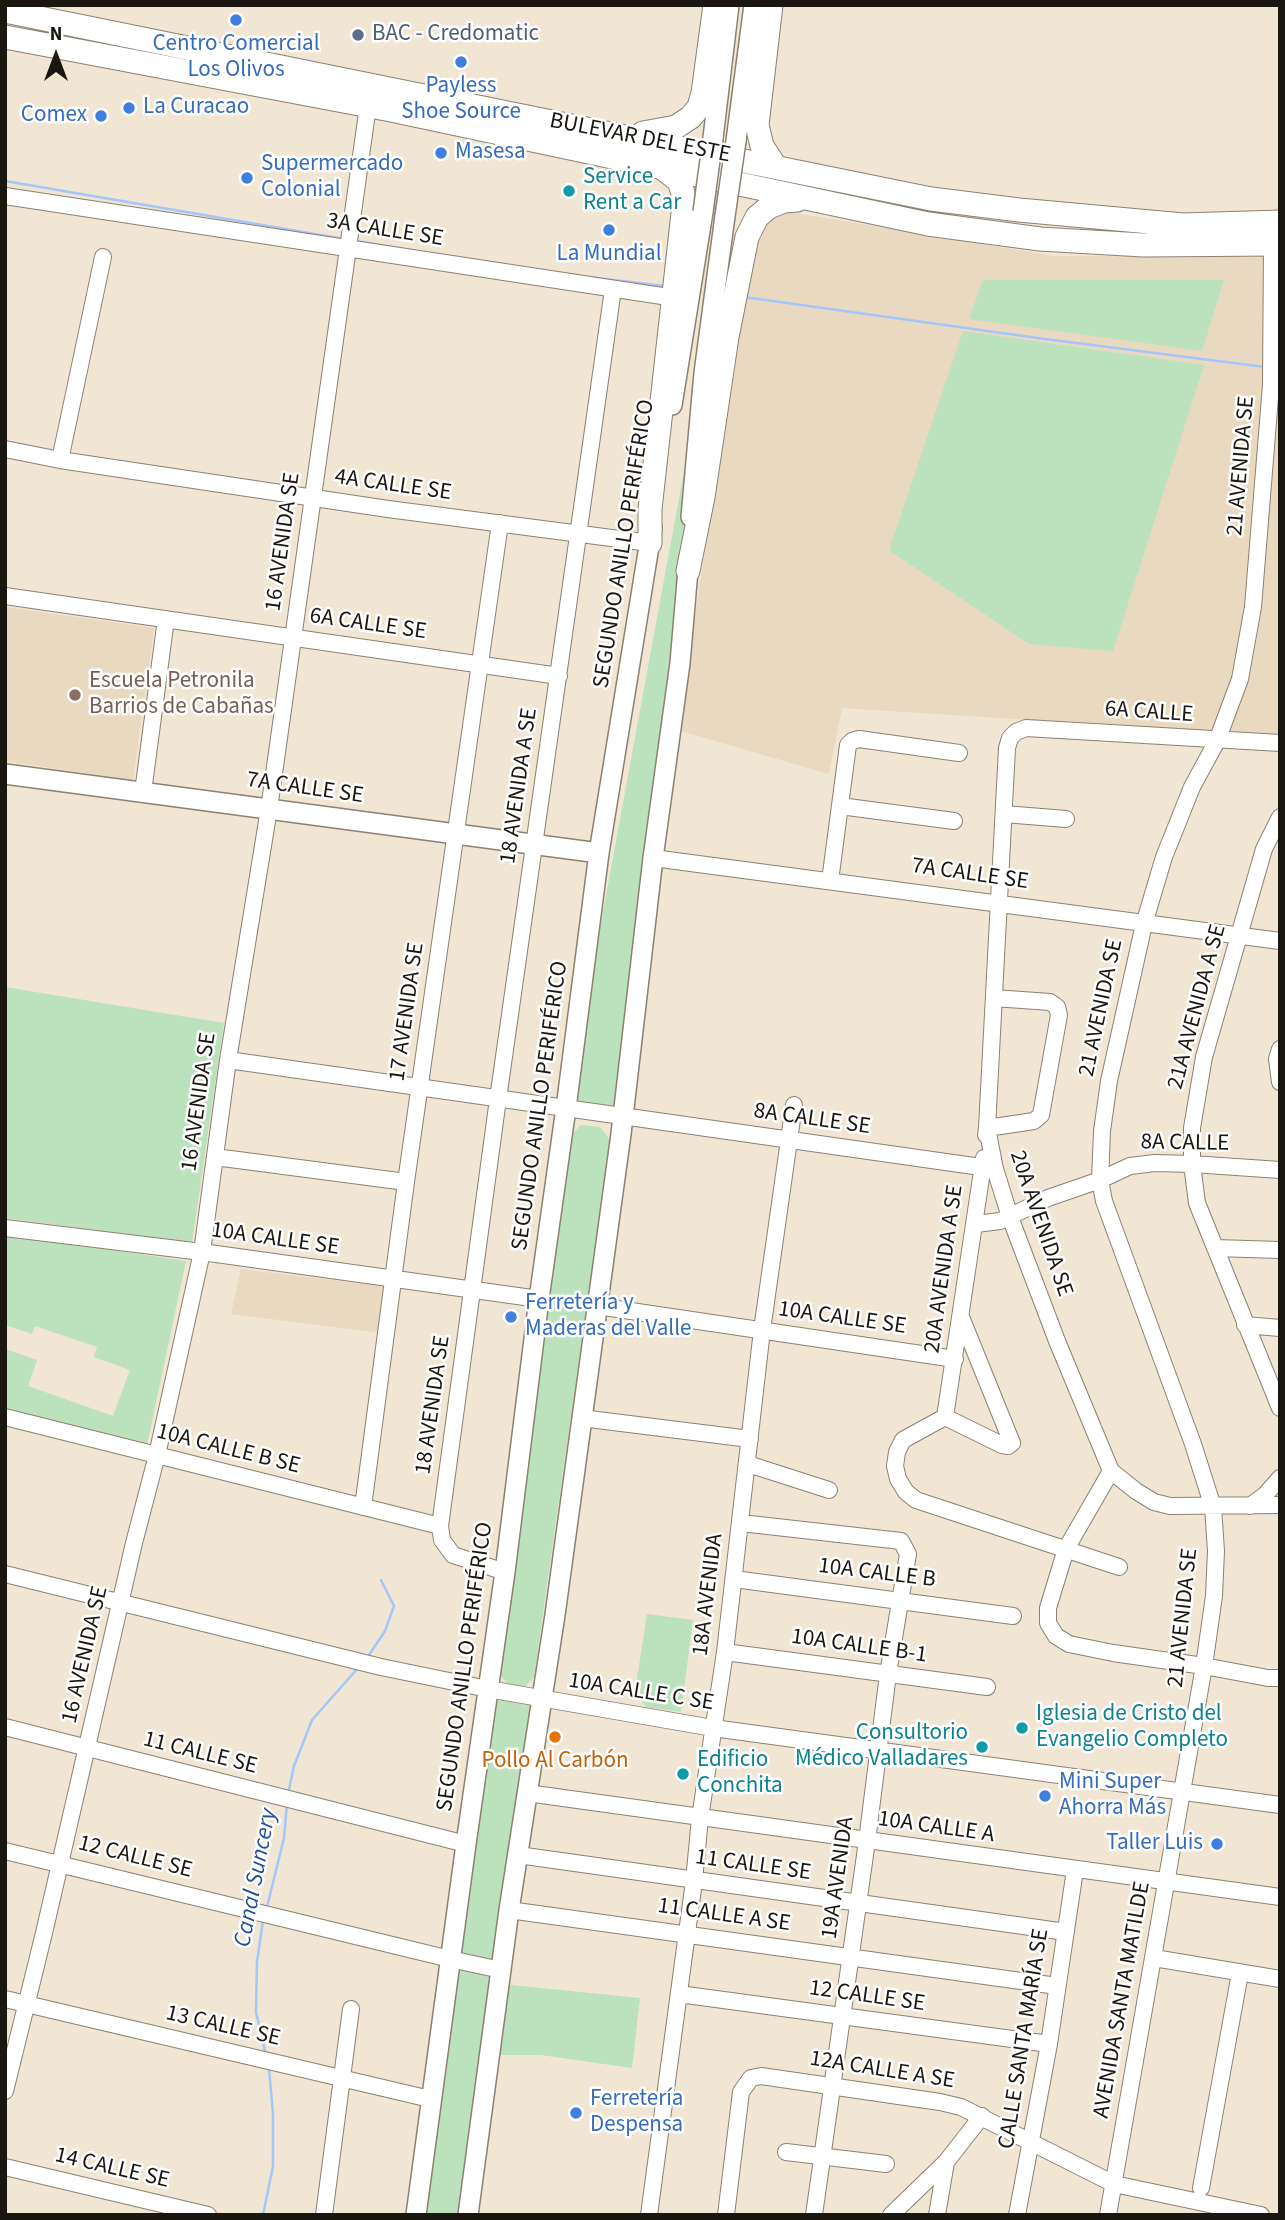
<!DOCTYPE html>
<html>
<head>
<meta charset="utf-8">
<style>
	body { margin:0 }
	#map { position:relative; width:1285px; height:2220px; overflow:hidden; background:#f1e5d4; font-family:"Source Sans 3",sans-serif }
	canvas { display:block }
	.frame { position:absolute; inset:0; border:7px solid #1a1610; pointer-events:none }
	.north { position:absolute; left:21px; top:21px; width:70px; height:70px; -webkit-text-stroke:5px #fff; paint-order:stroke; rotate:0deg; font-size:19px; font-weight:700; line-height:28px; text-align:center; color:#1a1610 }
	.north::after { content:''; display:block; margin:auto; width:24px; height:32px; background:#1a1610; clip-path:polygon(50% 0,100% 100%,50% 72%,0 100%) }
</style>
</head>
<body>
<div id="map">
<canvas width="1285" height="2220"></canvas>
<div class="frame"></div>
<div class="north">N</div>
</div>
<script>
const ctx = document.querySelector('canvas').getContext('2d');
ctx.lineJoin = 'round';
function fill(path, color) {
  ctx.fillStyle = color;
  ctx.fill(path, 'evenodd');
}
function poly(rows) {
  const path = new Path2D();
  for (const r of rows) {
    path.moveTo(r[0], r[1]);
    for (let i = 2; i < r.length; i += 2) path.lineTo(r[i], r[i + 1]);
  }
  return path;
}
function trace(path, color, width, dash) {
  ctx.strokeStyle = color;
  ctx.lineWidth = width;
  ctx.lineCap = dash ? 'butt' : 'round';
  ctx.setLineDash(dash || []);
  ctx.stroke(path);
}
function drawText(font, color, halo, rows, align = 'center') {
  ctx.font = font + ' "Source Sans 3",sans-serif';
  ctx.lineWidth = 5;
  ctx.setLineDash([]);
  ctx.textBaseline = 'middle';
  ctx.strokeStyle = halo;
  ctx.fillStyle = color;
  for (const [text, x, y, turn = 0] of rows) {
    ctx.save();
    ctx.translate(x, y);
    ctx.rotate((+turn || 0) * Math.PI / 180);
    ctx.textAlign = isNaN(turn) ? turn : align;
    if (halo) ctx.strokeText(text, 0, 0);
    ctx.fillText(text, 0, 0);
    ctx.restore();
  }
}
fill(poly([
	[783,211,1054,256,1247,257,1280,255,1280,736,842,708,829,774,677,730,755,235,767,219],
	[5,607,154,628,133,780,5,761],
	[241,1269,388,1287,382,1333,231,1314]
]), '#e9d9c1');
fill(poly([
	[983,280,1224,280,1202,351,969,319],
	[963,331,1204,365,1113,651,1029,644,889,550],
	[689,444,676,676,617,1111,568,1102],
	[5,987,224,1023,192,1243,5,1218],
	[581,1125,600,1127,610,1140,534,1677,525,1687,508,1685,500,1674,571,1135],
	[5,1234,186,1261,147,1445,5,1409,5,1349,37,1360,28,1386,113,1416,130,1370,94,1357,97,1347,35,1326,32,1334,5,1325],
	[647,1614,693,1620,681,1712,646,1707,635,1692],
	[487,1695,537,1703,500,1968,450,1958],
	[450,1961,500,1970,468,2215,416,2215],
	[502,1984,640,1998,632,2068,541,2055,493,2055]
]), '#bbe2bd');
trace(poly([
	[5,181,344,239],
	[356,241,398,248],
	[588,277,665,286],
	[744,297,1045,339,1265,367],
	[367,1658,385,1631,394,1606,381,1580],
	[288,1794,294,1766,312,1720,358,1668],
	[267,1907,284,1838,287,1804],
	[263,1920,257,1962,256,2012,266,2055],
	[263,2215,273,2166,273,2114,269,2069]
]), '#a5c6fa', 2.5);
const minor = poly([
	[5,196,675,298],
	[5,449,60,460,388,509,650,543],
	[60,460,103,257],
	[5,596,559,676],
	[1280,743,1026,728,1016,732,1010,738,1007,748,987,1128,995,1169,1010,1217,1057,1341,1111,1471,1136,1491,1154,1502,1170,1506,1280,1505],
	[143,792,166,619],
	[840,806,954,821],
	[1004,814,1066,819],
	[1280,817,1264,849,1204,1057,1192,1128,1192,1164,1197,1203,1280,1408],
	[653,858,1280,941],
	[830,881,848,745,852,741,859,739,959,753],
	[1280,1049,1277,1059,1280,1082],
	[228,1060,995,1169],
	[986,1135,987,1128,1034,1121,1041,1115,1059,1015,1057,1007,1050,1002,994,998],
	[215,1157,406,1182],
	[976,1224,1000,1221,1048,1198,1100,1180,1130,1166,1155,1163,1192,1164,1280,1170],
	[5,1228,202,1252,539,1299],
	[1215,1248,1280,1250],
	[597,1306,955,1359],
	[1245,1325,1280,1328],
	[5,1417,440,1526],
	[945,1417,984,1158],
	[945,1417,903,1440,897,1452,895,1466,898,1479,906,1492,916,1500,1119,1567],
	[945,1417,1002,1445,1008,1446,1012,1443,961,1317],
	[581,1418,750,1439],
	[748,1464,829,1490],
	[1111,1471,1066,1549,1048,1608,1048,1623,1056,1636,1069,1644,1113,1653,1204,1666,1268,1678,1280,1678],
	[1250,1506,1265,1495,1280,1478],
	[363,1507,406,1182,500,523],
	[741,1523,901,1541,908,1554,888,1674,867,1841,814,2215],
	[505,1572,453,1555,442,1540,440,1526,498,1099,613,289],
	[5,1574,381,1667,488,1689,713,1728,1280,1805],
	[734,1579,1013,1616],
	[725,1652,987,1687],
	[5,1727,466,1844],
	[527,1793,1280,1897],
	[5,1851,450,1959,501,1970],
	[518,1855,1066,1932],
	[509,1910,1057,1986],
	[1154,1958,1280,1979],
	[679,1994,1049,2044],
	[5,1999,430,2099],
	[5,2091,44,1933,134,1543,157,1455,202,1252,228,1060,269,809,368,106],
	[786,2152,886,2164],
	[5,2167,208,2215],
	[1201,2188,1240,1973],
	[324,2215,351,2009],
	[649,2215,694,1881,700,1818,725,1652,762,1330,794,1105],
	[726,2215,741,2092,751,2078,761,2076,940,2102,961,2107,1114,2184,1261,2215],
	[891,2215,946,2162],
	[937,2215,946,2162,982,2116],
	[1017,2215,1049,2044,1075,1870],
	[1108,2215,1204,1666,1214,1596,1216,1551,1213,1507,1193,1444,1104,1201,1100,1180,1102,1131,1109,1081,1144,924,1164,857,1192,787,1217,741,1240,679,1253,607,1271,385,1272,244,1278,236]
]);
const major = poly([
	[713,138,729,5],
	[736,141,754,5],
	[672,405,703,212],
	[691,517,704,373,725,216],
	[5,774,599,853],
	[416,2215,466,1844,505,1572,539,1299,566,1108,599,853,652,528],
	[468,2215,509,1910,555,1615,621,1134,653,858,680,663,689,558]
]);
const highway = poly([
	[771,5,757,125,762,146,775,166],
	[5,11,931,199,1019,210,1183,225,1280,222],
	[5,37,391,110,928,224,1040,239,1143,245,1280,244],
	[643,133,676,127,691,117,699,107,703,93,715,5],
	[650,543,650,509,684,204,683,193,679,181,661,167],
	[688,571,703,497,727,337,747,237,757,217,769,207,784,201,797,200]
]);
trace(minor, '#8c8171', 18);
trace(major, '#8c8171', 22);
trace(highway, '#8c8171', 25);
trace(minor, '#fff', 16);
trace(major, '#fff', 19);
trace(highway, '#fff', 23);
const majorBridge = poly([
	[703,212,713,138],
	[725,216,736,141]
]);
trace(majorBridge, '#8c8171', 22, []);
trace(majorBridge, '#fff', 19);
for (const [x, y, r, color] of [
	[236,20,7,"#3f7fe0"],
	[358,35,7,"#5c6f8a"],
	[461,62,7,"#3f7fe0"],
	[129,108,7,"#3f7fe0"],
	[101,116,7,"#3f7fe0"],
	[441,153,7,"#3f7fe0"],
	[247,178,7,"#3f7fe0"],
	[569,191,7,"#0f9aa8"],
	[609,230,7,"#3f7fe0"],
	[75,695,7,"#8d6e63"],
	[511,1317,7,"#3f7fe0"],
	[1022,1728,7,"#0f9aa8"],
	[555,1737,7,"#e8710a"],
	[982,1747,7,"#0f9aa8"],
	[683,1774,7,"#0f9aa8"],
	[1045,1796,7,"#3f7fe0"],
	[1217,1844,7,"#3f7fe0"],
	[576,2113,7,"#3f7fe0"]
]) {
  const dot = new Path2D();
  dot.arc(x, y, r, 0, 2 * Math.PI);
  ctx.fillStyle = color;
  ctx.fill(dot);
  trace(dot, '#fff', 2.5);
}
drawText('23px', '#4e5e75', '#fff', [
	["BAC - Credomatic",372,35]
], 'left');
drawText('23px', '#366cbe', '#fff', [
	["Centro Comercial",236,45,"center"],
	["Los Olivos",236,71,"center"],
	["Payless",461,87,"center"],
	["Shoe Source",461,113,"center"],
	["La Curacao",143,108],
	["Comex",87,116,"right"],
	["Masesa",455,153],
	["Supermercado",261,165],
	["Colonial",261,191],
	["La Mundial",609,255,"center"],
	["Ferretería y",525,1304],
	["Maderas del Valle",525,1330],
	["Mini Super",1059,1783],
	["Ahorra Más",1059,1809],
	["Taller Luis",1203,1844,"right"],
	["Ferretería",590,2100],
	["Despensa",590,2126]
], 'left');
drawText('23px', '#1a1610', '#fff', [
	["BULEVAR DEL ESTE",640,139,11],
	["3A CALLE SE",385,231,9],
	["21 AVENIDA SE",1242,466,-85],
	["4A CALLE SE",393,486,8],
	["16 AVENIDA SE",284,542,-82],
	["SEGUNDO ANILLO PERIFÉRICO",625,544,-81],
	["6A CALLE SE",368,625,8],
	["6A CALLE",1149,713,4],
	["18 AVENIDA A SE",520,786,-82],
	["7A CALLE SE",305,789,8],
	["7A CALLE SE",970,875,8],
	["21A AVENIDA A SE",1198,1007,-75],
	["21 AVENIDA SE",1102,1008,-78],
	["17 AVENIDA SE",408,1012,-82],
	["16 AVENIDA SE",200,1102,-82],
	["SEGUNDO ANILLO PERIFÉRICO",541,1106,-82],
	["8A CALLE SE",812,1120,8],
	["8A CALLE",1185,1144,1],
	["20A AVENIDA SE",1040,1224,71],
	["10A CALLE SE",275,1240,8],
	["20A AVENIDA A SE",945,1269,-82],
	["10A CALLE SE",842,1319,8],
	["18 AVENIDA SE",434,1405,-82],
	["10A CALLE B SE",228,1450,14],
	["10A CALLE B",877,1574,7],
	["18A AVENIDA",709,1595,-83],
	["21 AVENIDA SE",1184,1618,-84],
	["10A CALLE B-1",859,1647,8],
	["16 AVENIDA SE",86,1655,-77],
	["SEGUNDO ANILLO PERIFÉRICO",466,1667,-82],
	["10A CALLE C SE",641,1693,9],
	["11 CALLE SE",200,1754,14],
	["10A CALLE A",936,1828,8],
	["12 CALLE SE",135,1858,14],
	["11 CALLE SE",753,1866,8],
	["19A AVENIDA",839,1878,-82],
	["11 CALLE A SE",724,1916,8],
	["12 CALLE SE",867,1997,8],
	["AVENIDA SANTA MATILDE",1123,2000,-80],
	["13 CALLE SE",223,2027,13],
	["CALLE SANTA MARÍA SE",1025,2039,-81],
	["12A CALLE A SE",882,2071,9],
	["14 CALLE SE",112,2169,13]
]);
drawText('23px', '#0d838f', '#fff', [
	["Service",583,178],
	["Rent a Car",583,204],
	["Iglesia de Cristo del",1036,1715],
	["Evangelio Completo",1036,1741],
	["Consultorio",968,1734,"right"],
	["Médico Valladares",968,1760,"right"],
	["Edificio",697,1761],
	["Conchita",697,1787]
], 'left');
drawText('23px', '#785e54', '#fff', [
	["Escuela Petronila",89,682],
	["Barrios de Cabañas",89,708]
], 'left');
drawText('23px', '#c56008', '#fff', [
	["Pollo Al Carbón",555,1762]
]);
drawText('italic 24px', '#1e4f9a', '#fff', [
	["Canal Suncery",257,1878,-79]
]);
</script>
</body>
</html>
